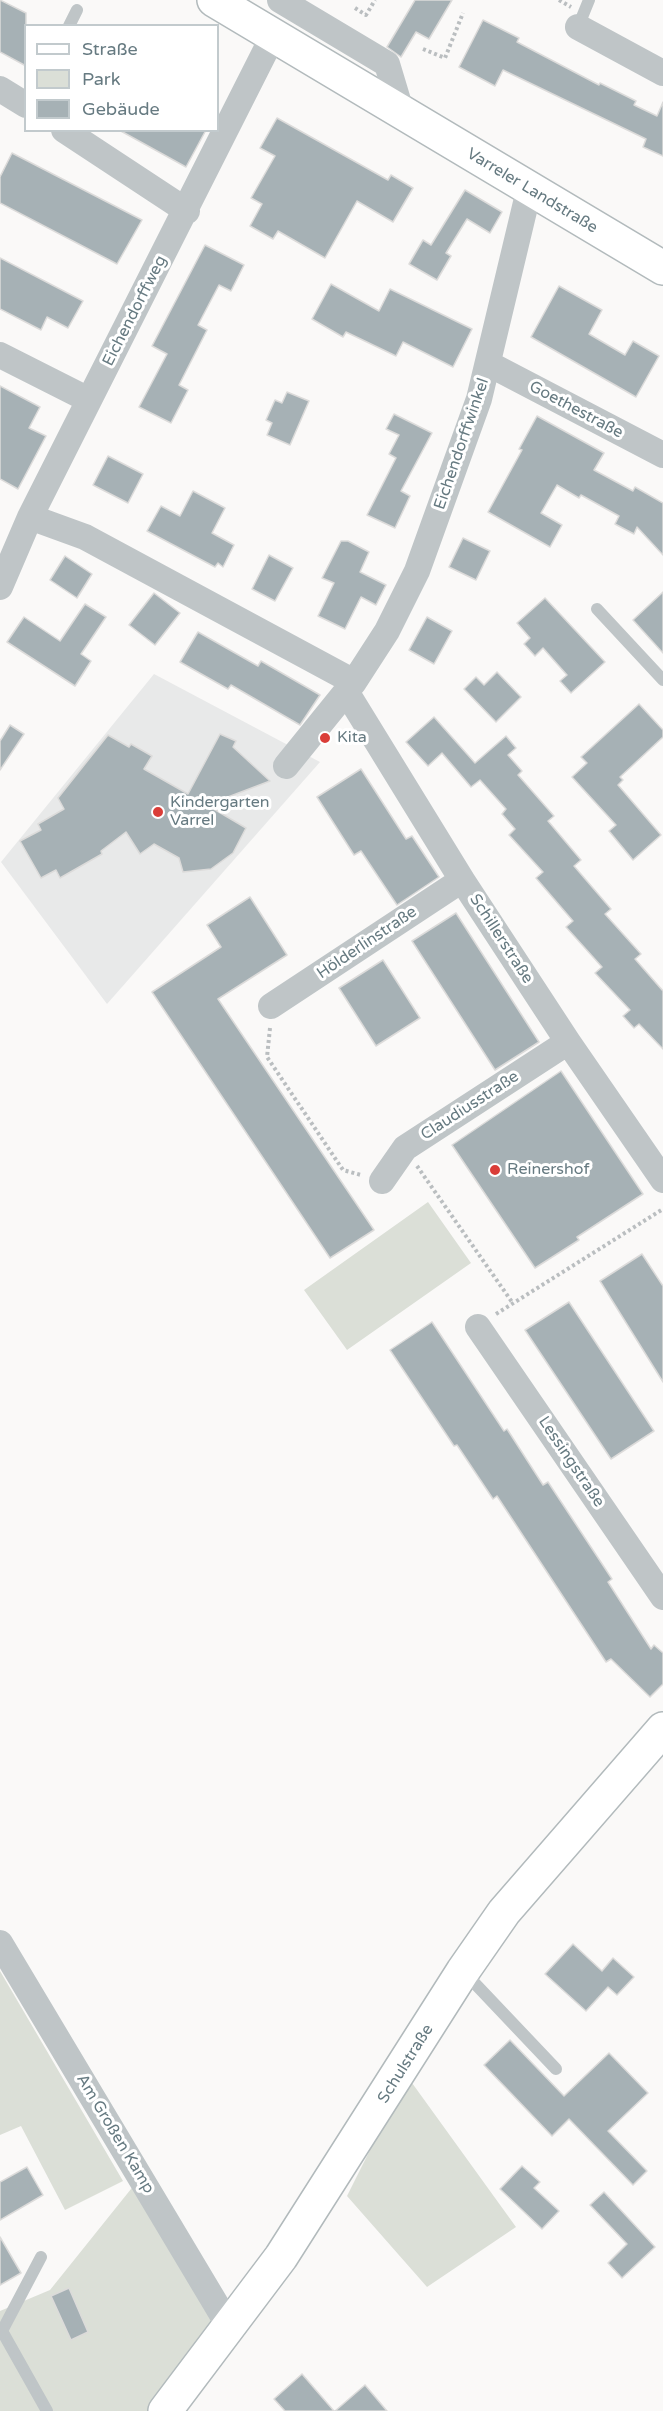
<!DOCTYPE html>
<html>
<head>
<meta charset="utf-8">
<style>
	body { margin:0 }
	#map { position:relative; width:663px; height:2411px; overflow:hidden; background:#faf9f8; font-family:"Varela Round",sans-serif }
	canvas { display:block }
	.legend { position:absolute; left:24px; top:24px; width:195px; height:108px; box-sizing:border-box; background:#fff; border:2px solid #c2cacd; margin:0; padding:8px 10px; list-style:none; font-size:18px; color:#667a81 }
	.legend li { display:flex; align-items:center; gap:12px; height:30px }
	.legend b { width:30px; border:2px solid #c2cacd }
</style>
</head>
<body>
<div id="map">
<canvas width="663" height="2411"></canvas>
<ul class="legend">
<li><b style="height:8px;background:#fff"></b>Straße</li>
<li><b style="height:16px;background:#dbdfd7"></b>Park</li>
<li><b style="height:16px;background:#a6b1b5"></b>Gebäude</li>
</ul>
</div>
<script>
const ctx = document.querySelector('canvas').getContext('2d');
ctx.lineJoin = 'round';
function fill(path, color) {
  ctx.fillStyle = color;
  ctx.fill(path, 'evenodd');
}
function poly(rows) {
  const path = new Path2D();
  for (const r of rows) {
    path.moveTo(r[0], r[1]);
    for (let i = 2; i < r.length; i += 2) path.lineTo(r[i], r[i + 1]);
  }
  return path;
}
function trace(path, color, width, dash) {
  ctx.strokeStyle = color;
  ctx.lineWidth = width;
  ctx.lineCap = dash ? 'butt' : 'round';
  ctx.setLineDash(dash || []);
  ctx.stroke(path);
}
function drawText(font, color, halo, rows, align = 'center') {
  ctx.font = font + ' "Varela Round",sans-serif';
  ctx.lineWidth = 6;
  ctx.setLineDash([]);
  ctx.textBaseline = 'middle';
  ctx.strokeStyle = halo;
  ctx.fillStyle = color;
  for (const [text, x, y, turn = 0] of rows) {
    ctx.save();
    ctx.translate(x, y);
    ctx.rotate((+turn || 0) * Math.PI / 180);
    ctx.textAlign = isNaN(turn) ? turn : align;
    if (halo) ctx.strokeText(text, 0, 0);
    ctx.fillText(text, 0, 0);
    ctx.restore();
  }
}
fill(poly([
	[154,674,320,762,107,1004,1,862]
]), '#e8e9e9');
fill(poly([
	[428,1202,471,1263,347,1350,304,1290],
	[0,1971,123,2181,65,2210,21,2126,0,2135],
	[407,2076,516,2227,427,2287,347,2196],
	[135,2184,219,2326,151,2411,0,2411,0,2311,50,2290]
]), '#dbdfd7');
const building = poly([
	[0,0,26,13,26,66,0,52,0,0],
	[415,0,452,0,429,39,416,32,401,57,387,47,415,0],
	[483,20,519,38,517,42,599,85,600,83,636,101,634,105,657,116,663,102,663,156,643,147,646,139,503,70,495,86,459,67,483,20],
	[277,118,388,180,391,175,413,188,393,222,357,201,325,258,278,231,273,239,250,226,262,204,251,198,275,156,260,148,277,118],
	[119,130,206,130,186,167,119,130],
	[12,153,142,220,117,264,0,203,0,177,12,153],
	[465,190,502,212,490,233,467,219,446,253,451,256,437,280,409,264,423,240,431,245,465,190],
	[205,245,244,265,231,291,219,285,198,325,207,330,179,385,188,390,171,423,139,407,167,354,152,346,205,245],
	[0,258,83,301,68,328,47,317,41,330,0,309,0,258],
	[331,284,379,311,390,289,472,329,453,367,403,342,396,356,346,332,343,337,312,319,331,284],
	[559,286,602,310,589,334,625,355,633,341,659,356,636,397,531,337,559,286],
	[0,386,40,407,29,428,46,436,18,489,0,479,0,386],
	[287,392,309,401,290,445,267,435,272,423,266,420,275,400,282,403,287,392],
	[394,414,432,433,401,491,410,496,395,528,367,515,396,458,389,454,399,435,386,429,394,414],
	[537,416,604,453,594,470,633,491,635,487,663,503,663,555,637,527,634,534,615,524,619,516,581,495,579,498,557,485,541,513,562,525,550,547,488,512,522,450,519,449,537,416],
	[108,456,143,474,128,503,93,485,108,456],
	[193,491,225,508,212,533,234,545,223,567,218,563,215,567,147,531,161,506,180,516,193,491],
	[463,538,490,551,476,580,449,567,463,538],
	[341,541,348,541,369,552,360,572,386,585,376,605,361,597,345,629,318,616,334,583,322,578,341,541],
	[269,555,293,568,275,601,252,589,269,555],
	[65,556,92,574,77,598,50,580,65,556],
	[663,592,663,653,633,620,663,592],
	[154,593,180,613,155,645,129,625,154,593],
	[545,598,605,662,571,693,560,681,567,675,543,648,535,656,524,644,530,638,517,623,545,598],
	[85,604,106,617,81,654,91,661,75,686,7,642,24,617,60,641,85,604],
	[427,617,452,631,434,664,409,650,427,617],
	[198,632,258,666,261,661,320,695,300,725,231,685,228,689,180,662,198,632],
	[497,672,521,697,496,722,464,689,476,677,484,685,497,672],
	[639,704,663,730,663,737,620,777,623,780,618,785,661,835,633,860,609,831,616,825,572,777,587,763,581,757,639,704],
	[434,717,475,763,506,736,516,748,508,755,522,771,518,775,554,816,548,821,581,860,574,866,611,909,605,914,641,954,635,959,663,991,663,1049,639,1024,634,1028,623,1016,630,1010,595,973,602,967,566,927,573,921,536,878,543,872,509,835,515,829,502,814,506,809,480,780,471,787,442,753,428,766,406,742,434,717],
	[10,725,24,734,0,770,0,741,10,725],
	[220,734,236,741,233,747,270,781,207,805,246,828,233,853,211,869,183,872,179,858,154,844,140,854,126,832,101,851,102,854,60,878,56,870,41,878,20,841,41,830,38,824,64,809,58,798,108,735,129,747,131,744,152,756,144,769,188,794,220,734],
	[361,769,406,839,412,836,439,877,397,905,361,851,354,855,317,797,361,769],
	[250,897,287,955,218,999,374,1230,330,1258,152,992,221,947,207,925,250,897],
	[456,913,539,1042,495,1070,412,941,456,913],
	[383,960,420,1018,376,1046,339,988,383,960],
	[561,1071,643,1194,577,1237,579,1240,535,1268,452,1145,561,1071],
	[642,1254,663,1286,663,1382,600,1281,642,1254],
	[569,1302,654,1431,611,1459,525,1330,569,1302],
	[432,1322,504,1431,507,1429,543,1485,548,1482,612,1579,608,1582,651,1649,654,1645,663,1653,663,1684,650,1697,611,1659,606,1662,497,1496,493,1499,457,1445,454,1446,390,1350,432,1322],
	[573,1944,602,1971,613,1958,634,1977,617,1995,608,1987,586,2011,545,1974,573,1944],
	[510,2040,564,2096,609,2053,648,2093,608,2131,647,2171,633,2185,569,2119,552,2136,484,2065,510,2040],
	[522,2166,540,2182,534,2188,559,2211,542,2229,500,2189,522,2166],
	[27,2167,43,2195,0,2220,0,2182,27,2167],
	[604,2192,655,2247,622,2278,608,2263,627,2244,590,2205,604,2192],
	[0,2237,21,2273,0,2285,0,2237],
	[69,2288,88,2332,71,2340,51,2296,69,2288],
	[302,2374,334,2411,285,2411,274,2399,302,2374],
	[365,2385,387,2411,335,2411,365,2385]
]);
fill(building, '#a6b1b5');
trace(building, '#dcdbda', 1.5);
const secondary = poly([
	[214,0,663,268],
	[165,2411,281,2257,463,1971,504,1912,663,1729]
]);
trace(secondary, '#b2babc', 36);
trace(poly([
	[559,0,571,7],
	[355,8,366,15,375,0],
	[423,49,445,58,463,13],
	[270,1028,267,1057,343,1170,361,1175],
	[417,1166,512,1302],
	[496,1314,663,1209]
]), '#babec0', 4, [3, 3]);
trace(poly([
	[69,26,77,10],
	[578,27,589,0],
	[597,609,663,680],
	[464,1972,556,2069],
	[41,2257,2,2331,47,2411]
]), '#bfc5c7', 12);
trace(poly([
	[280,0,387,64,402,114],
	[578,27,663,73],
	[0,89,26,105],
	[64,130,187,211],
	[0,355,89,400],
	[489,364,663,455],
	[30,517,85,537,354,682],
	[0,587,30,517,273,36],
	[347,693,462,880,568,1042,663,1180],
	[286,766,354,682,387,631,417,571,479,399,529,190],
	[271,1006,462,880],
	[382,1181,405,1148,568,1042],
	[478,1327,663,1597],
	[0,1943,229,2326]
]), '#bfc5c7', 26);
trace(secondary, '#fff', 33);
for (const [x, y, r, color] of [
	[325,738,6,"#da3d38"],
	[158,812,6,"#da3d38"],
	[495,1170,6,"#da3d38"]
]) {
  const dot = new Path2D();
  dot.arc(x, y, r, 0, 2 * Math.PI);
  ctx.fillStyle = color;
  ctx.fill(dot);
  trace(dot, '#fff', 2);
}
drawText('16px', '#667a81', '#fff', [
	["Varreler Landstraße",532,191,31],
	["Eichendorffweg",135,311,-63],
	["Goethestraße",576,410,28],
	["Eichendorffwinkel",462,444,-71],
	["Schillerstraße",501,939,57],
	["Hölderlinstraße",367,943,-34],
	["Claudiusstraße",470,1106,-33],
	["Lessingstraße",571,1462,56],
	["Schulstraße",406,2064,-58],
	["Am Großen Kamp",115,2134,59]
]);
drawText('16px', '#667a81', '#fff', [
	["Kita",337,738],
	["Kindergarten",170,803],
	["Varrel",170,821],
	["Reinershof",507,1170]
], 'left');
</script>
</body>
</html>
